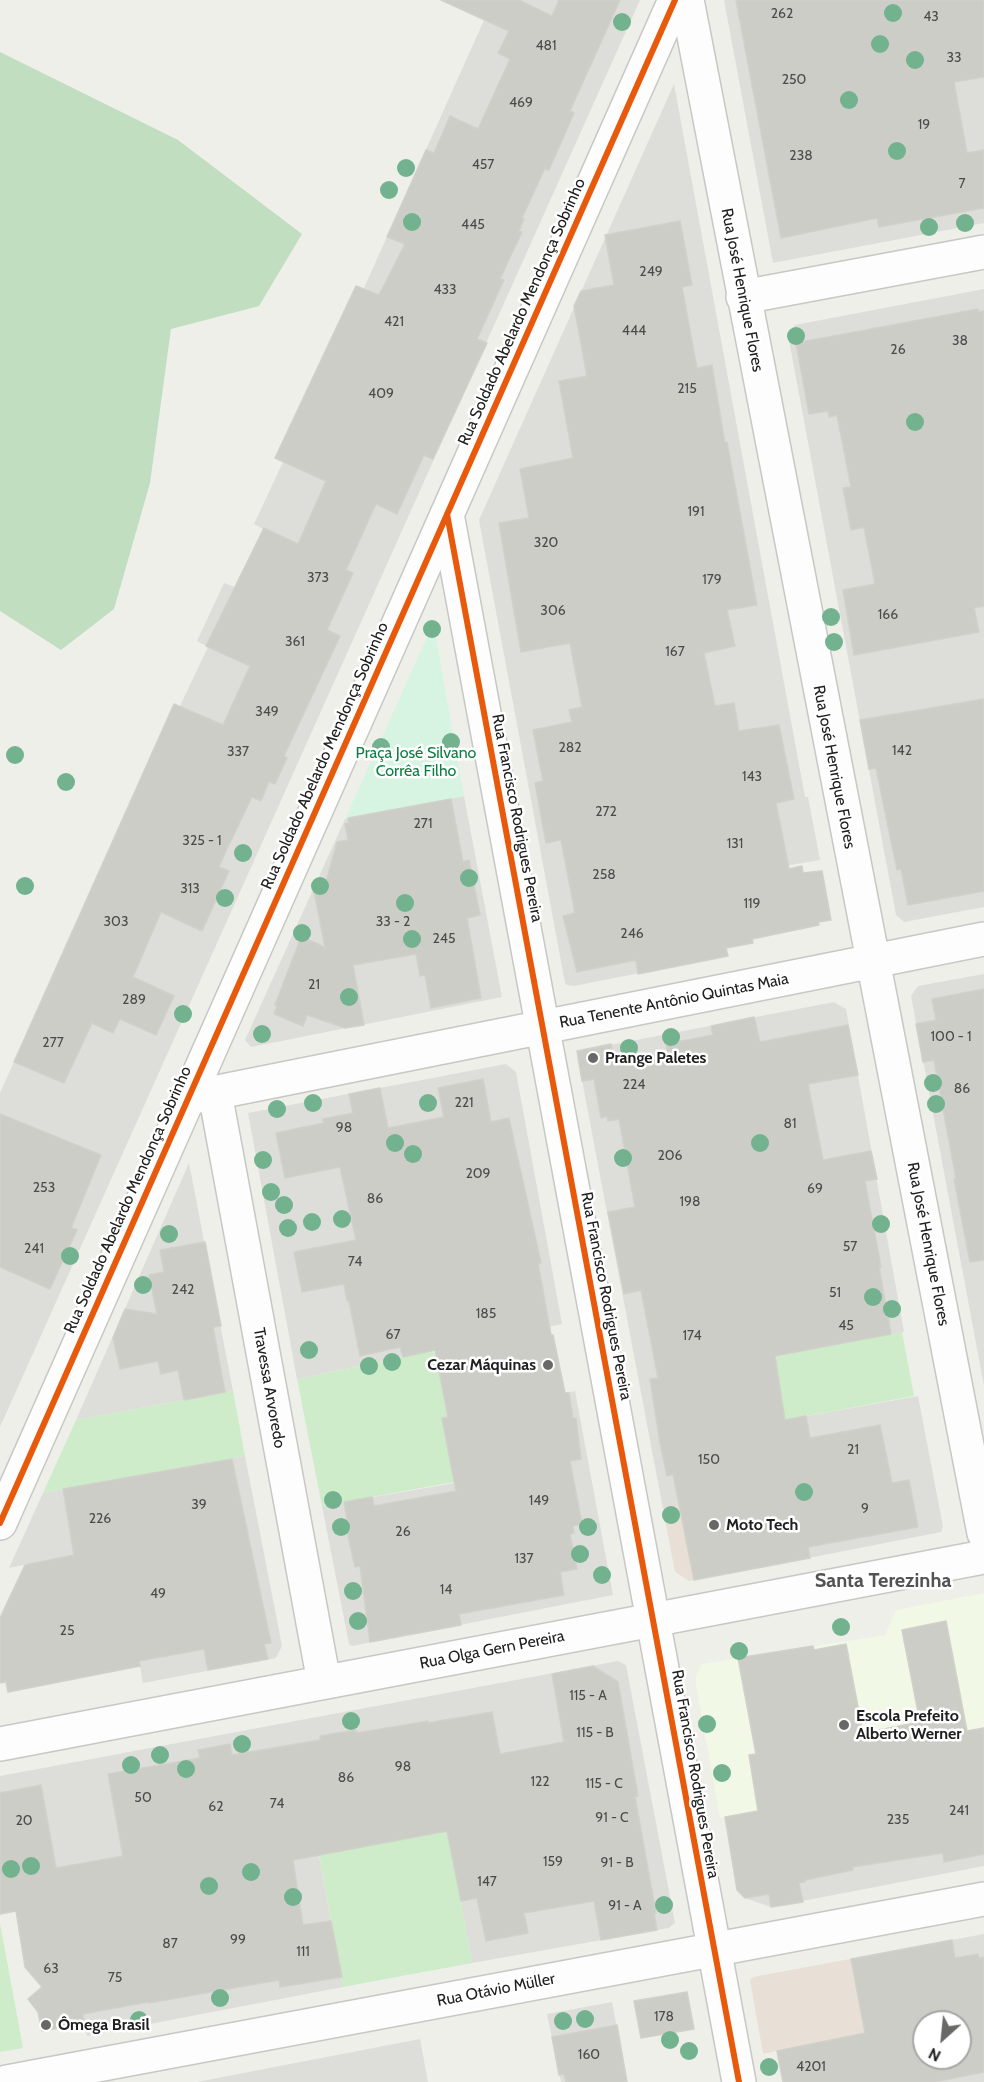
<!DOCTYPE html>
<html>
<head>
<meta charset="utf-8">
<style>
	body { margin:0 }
	#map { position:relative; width:984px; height:2082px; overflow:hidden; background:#eeefe9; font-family:Cabin,sans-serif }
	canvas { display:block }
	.north { position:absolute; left:912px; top:2010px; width:60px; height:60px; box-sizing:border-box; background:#fff; border:2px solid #a6a6a6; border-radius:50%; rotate:207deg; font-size:16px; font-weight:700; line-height:24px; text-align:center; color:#202020 }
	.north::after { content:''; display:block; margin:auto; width:21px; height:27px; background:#686866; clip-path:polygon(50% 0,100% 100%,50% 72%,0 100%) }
</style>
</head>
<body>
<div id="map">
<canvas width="984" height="2082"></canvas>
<div class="north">N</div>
</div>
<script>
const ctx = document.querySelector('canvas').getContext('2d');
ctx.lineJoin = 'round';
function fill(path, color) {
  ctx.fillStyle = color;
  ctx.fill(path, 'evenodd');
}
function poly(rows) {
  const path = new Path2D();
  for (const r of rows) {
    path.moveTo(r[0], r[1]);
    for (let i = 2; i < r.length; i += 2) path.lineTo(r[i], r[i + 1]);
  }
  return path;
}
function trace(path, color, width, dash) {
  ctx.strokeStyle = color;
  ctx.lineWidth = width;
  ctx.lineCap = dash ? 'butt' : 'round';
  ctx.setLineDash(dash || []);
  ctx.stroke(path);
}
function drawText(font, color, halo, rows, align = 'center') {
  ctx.font = font + ' Cabin,sans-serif';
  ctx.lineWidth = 5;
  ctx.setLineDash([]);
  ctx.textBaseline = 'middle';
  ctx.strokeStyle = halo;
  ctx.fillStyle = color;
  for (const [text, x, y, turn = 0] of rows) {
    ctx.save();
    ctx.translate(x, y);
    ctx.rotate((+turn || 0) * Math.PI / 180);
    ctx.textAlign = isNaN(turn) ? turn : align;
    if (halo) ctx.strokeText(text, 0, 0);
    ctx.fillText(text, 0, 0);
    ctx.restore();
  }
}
fill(poly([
	[493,0,640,0,0,1427,0,1093,174,704,180,706,208,647,197,641,224,583,235,587,263,529,254,524,283,462,275,458,356,286,364,288],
	[724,0,984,0,984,223,773,263],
	[674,84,805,797,808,797,820,860,779,867,700,961,574,986,567,985,565,983,479,520],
	[984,289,984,907,904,922,896,915,788,335,795,325],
	[464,796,502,997,251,1047,245,1040,345,819],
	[984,974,984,1386,911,996,918,986],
	[834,1002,846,1009,904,1332,774,1356,785,1420,918,1396,943,1527,941,1532,793,1561,740,1494,663,1509,578,1059,584,1050],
	[506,1064,516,1072,562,1324,297,1379,248,1113],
	[189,1163,233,1391,76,1420],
	[575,1391,613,1595,352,1646,349,1644,322,1506,454,1483,442,1418],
	[245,1456,282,1646,276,1658,143,1683,118,1546,9,1568,43,1493],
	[618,1661,626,1665,675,1923,669,1928,472,1963,448,1832,319,1856,343,1987,87,2036,63,1903,0,1914,0,1776],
	[984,1772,984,1866,771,1907,745,1898,737,1890,725,1817],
	[984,1934,984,2082,934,2082,977,2073,952,1940],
	[612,2002,627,2082,561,2082,547,2014],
	[420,2039,428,2082,197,2082]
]), '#dddeda');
fill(poly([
	[718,1498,756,1568,689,1581,675,1572,663,1509],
	[952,1940,977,2073,934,2082,783,2082,777,2051,763,2054,750,1980,753,1977],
	[924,2022,960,2022,960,2058,924,2058]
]), '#e8e0d7');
fill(poly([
	[984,1593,984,1772,720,1818,695,1679,702,1664,885,1635,896,1610]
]), '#f1f8e5');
fill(poly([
	[902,1332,914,1396,785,1420,773,1357],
	[433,1351,436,1357,448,1417,442,1419,454,1482,322,1506,297,1379],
	[233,1391,245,1456,43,1493,76,1420],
	[448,1831,472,1963,343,1987,319,1855],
	[0,1923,23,2048,0,2052]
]), '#ceecc9');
fill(poly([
	[0,52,178,140,302,234,259,306,171,329,150,483,114,609,61,650,0,611]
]), '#c1dec1');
fill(poly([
	[432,626,434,627,464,796,345,819]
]), '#d7f4e3');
const building = poly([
	[441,0,519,0,552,16,559,0,620,0,570,111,574,113,549,170,545,168,522,218,524,219,519,231,522,232,500,279,504,280,477,339,487,343,433,459,424,455,397,514,376,504,346,570,353,573,327,630,340,636,284,756,287,758,275,784,269,782,261,801,252,797,226,851,219,867,229,871,202,931,161,912,133,977,174,996,156,1035,120,1019,113,1033,92,1023,64,1083,14,1062,174,704,223,725,250,666,206,646,264,528,298,544,326,481,275,458,356,286,379,295,405,244,387,237,426,150,434,153,450,116,478,129,510,59,498,53,509,31,441,0],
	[736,0,984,0,984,77,954,82,967,153,984,150,984,208,879,227,877,218,781,238,736,0],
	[680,221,692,285,682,287,697,368,712,365,725,443,727,442,757,605,727,610,735,646,704,653,715,706,734,703,739,731,779,725,794,799,776,803,789,869,802,866,803,873,822,871,831,920,818,922,819,925,752,939,753,943,726,948,728,956,638,974,636,960,577,972,563,916,575,913,561,840,546,843,535,783,543,781,533,730,572,722,569,710,582,707,570,643,521,652,499,523,529,518,520,469,573,458,559,381,587,376,574,306,581,291,614,285,605,235,680,221],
	[978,309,979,312,984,311,984,606,974,608,979,632,854,655,843,590,875,584,864,527,851,530,843,488,851,487,837,415,829,417,828,411,809,414,796,343,978,309],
	[984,699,984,891,908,905,901,869,897,870,876,768,869,769,860,720,984,699],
	[451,799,463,862,469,860,480,915,467,918,481,998,431,1008,425,975,420,976,416,954,353,965,364,1025,345,1028,307,1015,303,1026,274,1014,277,1006,275,1005,301,937,325,947,314,891,324,889,337,842,348,840,345,824,349,823,348,818,451,799],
	[984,989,984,1260,970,1262,954,1179,956,1179,934,1060,923,1062,916,1024,936,1020,932,999,984,989],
	[754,1017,760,1042,848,1025,858,1075,808,1084,823,1160,871,1151,877,1179,865,1181,881,1267,879,1267,891,1334,775,1356,785,1420,806,1416,810,1438,880,1425,892,1483,909,1480,918,1527,808,1547,810,1558,694,1580,673,1474,667,1476,660,1443,650,1379,658,1378,641,1290,624,1294,608,1212,635,1207,619,1119,608,1121,607,1116,601,1118,594,1079,582,1081,577,1051,611,1044,614,1063,668,1053,666,1044,713,1035,711,1026,754,1017],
	[483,1079,491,1122,509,1118,541,1263,538,1263,551,1335,553,1335,565,1393,569,1393,573,1418,576,1418,581,1459,570,1461,582,1524,573,1526,574,1533,570,1534,577,1569,560,1572,564,1595,459,1614,461,1625,370,1642,360,1566,355,1567,347,1531,349,1531,344,1502,372,1497,374,1506,456,1491,442,1418,448,1417,435,1350,403,1357,400,1347,360,1356,349,1301,347,1301,344,1284,302,1292,294,1252,356,1240,340,1167,285,1178,276,1133,324,1123,323,1119,353,1113,349,1094,380,1088,388,1128,444,1117,438,1088,483,1079],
	[0,1114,101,1155,71,1228,77,1230,50,1289,0,1267,0,1114],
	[205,1242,221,1326,213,1327,225,1392,184,1400,178,1370,161,1374,158,1361,120,1369,113,1338,125,1309,157,1314,149,1275,164,1272,160,1250,205,1242],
	[232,1459,271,1643,264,1644,268,1659,208,1670,204,1649,139,1661,140,1666,8,1692,6,1682,0,1683,0,1618,25,1565,74,1555,63,1489,232,1459],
	[946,1621,967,1731,984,1728,984,1854,944,1862,943,1853,852,1867,853,1870,805,1880,805,1882,799,1883,803,1902,771,1907,769,1894,745,1898,737,1890,725,1817,758,1811,749,1755,756,1754,738,1658,813,1646,814,1650,846,1644,863,1733,920,1722,902,1630,946,1621],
	[593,1666,618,1682,638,1796,635,1797,656,1913,654,1913,657,1930,601,1940,594,1901,524,1913,528,1933,486,1941,477,1898,461,1901,447,1831,293,1860,303,1925,331,1921,342,1977,280,1987,279,1980,149,2003,148,2002,83,2014,84,2024,42,2031,38,2012,28,1999,42,1987,25,1967,16,1911,0,1914,0,1793,41,1785,56,1868,123,1856,108,1774,200,1758,198,1750,230,1744,232,1755,320,1740,320,1736,356,1730,357,1733,428,1721,428,1723,492,1712,500,1754,564,1742,552,1674,593,1666],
	[952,1940,955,1958,978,1954,979,1958,984,1957,984,2072,934,2082,783,2082,777,2051,865,2033,851,1959,952,1940],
	[924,2022,960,2022,960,2058,924,2058,924,2022],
	[687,1992,694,2029,641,2038,634,2001,687,1992],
	[617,2025,627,2082,566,2082,564,2074,559,2075,552,2037,617,2025]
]);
fill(building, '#cdcdc8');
trace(building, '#d1d1ca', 1.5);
const street = poly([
	[687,0,984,1533],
	[743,297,984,252],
	[447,514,739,2082],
	[215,1093,324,1682],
	[188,1098,984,939],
	[0,1523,675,0],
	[0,1744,984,1557],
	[7,2082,984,1899]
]);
trace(street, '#c7c7c5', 36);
trace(street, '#fcfdfc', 33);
trace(poly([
	[447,514,739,2082],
	[0,1523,675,0]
]), '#e8590c', 6);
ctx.fillStyle = '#72b28e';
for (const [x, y] of [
	[893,13],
	[622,22],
	[880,44],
	[915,60],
	[849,100],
	[897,151],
	[406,168],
	[389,190],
	[412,222],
	[965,223],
	[929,227],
	[796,336],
	[915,422],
	[831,617],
	[432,629],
	[834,642],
	[451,742],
	[381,747],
	[15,755],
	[66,782],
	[243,853],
	[469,878],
	[25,886],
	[320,886],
	[225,898],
	[405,903],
	[302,933],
	[412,939],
	[349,997],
	[183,1014],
	[262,1034],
	[671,1037],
	[629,1048],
	[933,1083],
	[313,1103],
	[428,1103],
	[936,1104],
	[277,1109],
	[395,1143],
	[760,1143],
	[413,1154],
	[623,1158],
	[263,1160],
	[271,1192],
	[284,1205],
	[342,1219],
	[312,1222],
	[881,1224],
	[288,1228],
	[169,1234],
	[70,1256],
	[143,1285],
	[873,1297],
	[892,1309],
	[309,1350],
	[392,1362],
	[369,1366],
	[804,1492],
	[333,1500],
	[671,1515],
	[341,1527],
	[588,1527],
	[580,1554],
	[602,1575],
	[353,1591],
	[358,1621],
	[841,1627],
	[739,1651],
	[351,1721],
	[707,1724],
	[242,1744],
	[160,1755],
	[131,1765],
	[186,1769],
	[722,1773],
	[31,1866],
	[11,1869],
	[251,1872],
	[209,1886],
	[293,1897],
	[664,1905],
	[220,1998],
	[585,2019],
	[139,2020],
	[563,2021],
	[670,2040],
	[689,2051],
	[769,2067]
]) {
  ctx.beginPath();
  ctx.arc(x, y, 9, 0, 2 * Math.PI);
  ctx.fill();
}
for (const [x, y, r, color] of [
	[593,1058,6,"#686866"],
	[548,1365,6,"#686866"],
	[714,1525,6,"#686866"],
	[844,1725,6,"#686866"],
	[46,2025,6,"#686866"]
]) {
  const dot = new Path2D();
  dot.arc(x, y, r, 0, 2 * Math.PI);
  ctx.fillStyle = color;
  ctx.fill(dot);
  trace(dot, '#fff', 2);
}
drawText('14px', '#4b4b4a', null, [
	["262",782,14],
	["43",931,17],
	["481",546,46],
	["33",954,58],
	["250",794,80],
	["469",521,103],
	["19",924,125],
	["238",801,156],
	["457",483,165],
	["7",962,184],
	["445",473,225],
	["249",651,272],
	["433",445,290],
	["421",394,322],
	["444",634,331],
	["38",960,341],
	["26",898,350],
	["215",687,389],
	["409",381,394],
	["191",696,512],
	["320",546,543],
	["373",318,578],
	["179",712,580],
	["306",553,611],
	["166",888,615],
	["361",295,642],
	["167",675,652],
	["349",267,712],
	["282",570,748],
	["142",902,751],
	["337",238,752],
	["143",752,777],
	["272",606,812],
	["271",423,824],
	["325 - 1",202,841],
	["131",735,844],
	["258",604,875],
	["313",190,889],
	["119",752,904],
	["303",116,922],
	["33 - 2",393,922],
	["246",632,934],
	["245",444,939],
	["21",314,985],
	["289",134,1000],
	["100 - 1",951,1037],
	["277",53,1043],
	["224",634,1085],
	["86",962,1089],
	["221",464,1103],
	["81",790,1124],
	["98",344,1128],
	["206",670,1156],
	["209",478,1174],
	["253",44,1188],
	["69",815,1189],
	["86",375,1199],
	["198",690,1202],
	["57",850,1247],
	["241",34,1249],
	["74",355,1262],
	["242",183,1290],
	["51",835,1293],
	["185",486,1314],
	["45",846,1326],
	["67",393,1335],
	["174",692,1336],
	["21",853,1450],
	["150",709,1460],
	["149",539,1501],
	["39",199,1505],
	["9",865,1509],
	["226",100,1519],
	["26",403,1532],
	["137",524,1559],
	["14",446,1590],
	["49",158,1594],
	["25",67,1631],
	["115 - A",588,1696],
	["115 - B",595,1733],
	["98",403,1767],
	["86",346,1778],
	["122",540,1782],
	["115 - C",604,1784],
	["50",143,1798],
	["74",277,1804],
	["62",216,1807],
	["241",959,1811],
	["91 - C",612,1818],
	["235",898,1820],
	["20",24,1821],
	["159",553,1862],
	["91 - B",617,1863],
	["147",487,1882],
	["91 - A",625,1906],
	["99",238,1940],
	["87",170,1944],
	["111",303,1952],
	["63",51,1969],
	["75",115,1978],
	["178",664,2017],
	["160",589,2055],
	["4201",811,2067]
]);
drawText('16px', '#202020', '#fff', [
	["Rua José Henrique Flores",742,290,79],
	["Rua Soldado Abelardo Mendonça Sobrinho",522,312,-66],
	["Rua Soldado Abelardo Mendonça Sobrinho",325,756,-66],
	["Rua José Henrique Flores",834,767,79],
	["Rua Francisco Rodrigues Pereira",517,818,79],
	["Rua Tenente Antônio Quintas Maia",674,1001,-11],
	["Rua Soldado Abelardo Mendonça Sobrinho",128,1200,-66],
	["Rua José Henrique Flores",928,1244,79],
	["Rua Francisco Rodrigues Pereira",606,1296,79],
	["Travessa Arvoredo",269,1388,80],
	["Rua Olga Gern Pereira",492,1650,-11],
	["Rua Francisco Rodrigues Pereira",695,1774,80],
	["Rua Otávio Müller",496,1990,-11]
]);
drawText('16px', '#0c8043', '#fff', [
	["Praça José Silvano",416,753],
	["Corrêa Filho",416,771]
]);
drawText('bold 16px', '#202020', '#fff', [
	["Prange Paletes",605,1058],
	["Cezar Máquinas",536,1365,"right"],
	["Moto Tech",726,1525],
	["Escola Prefeito",856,1716],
	["Alberto Werner",856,1734],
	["Ômega Brasil",58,2025]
], 'left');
drawText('bold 20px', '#535353', '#fff', [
	["Santa Terezinha",883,1581]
]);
</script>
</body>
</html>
